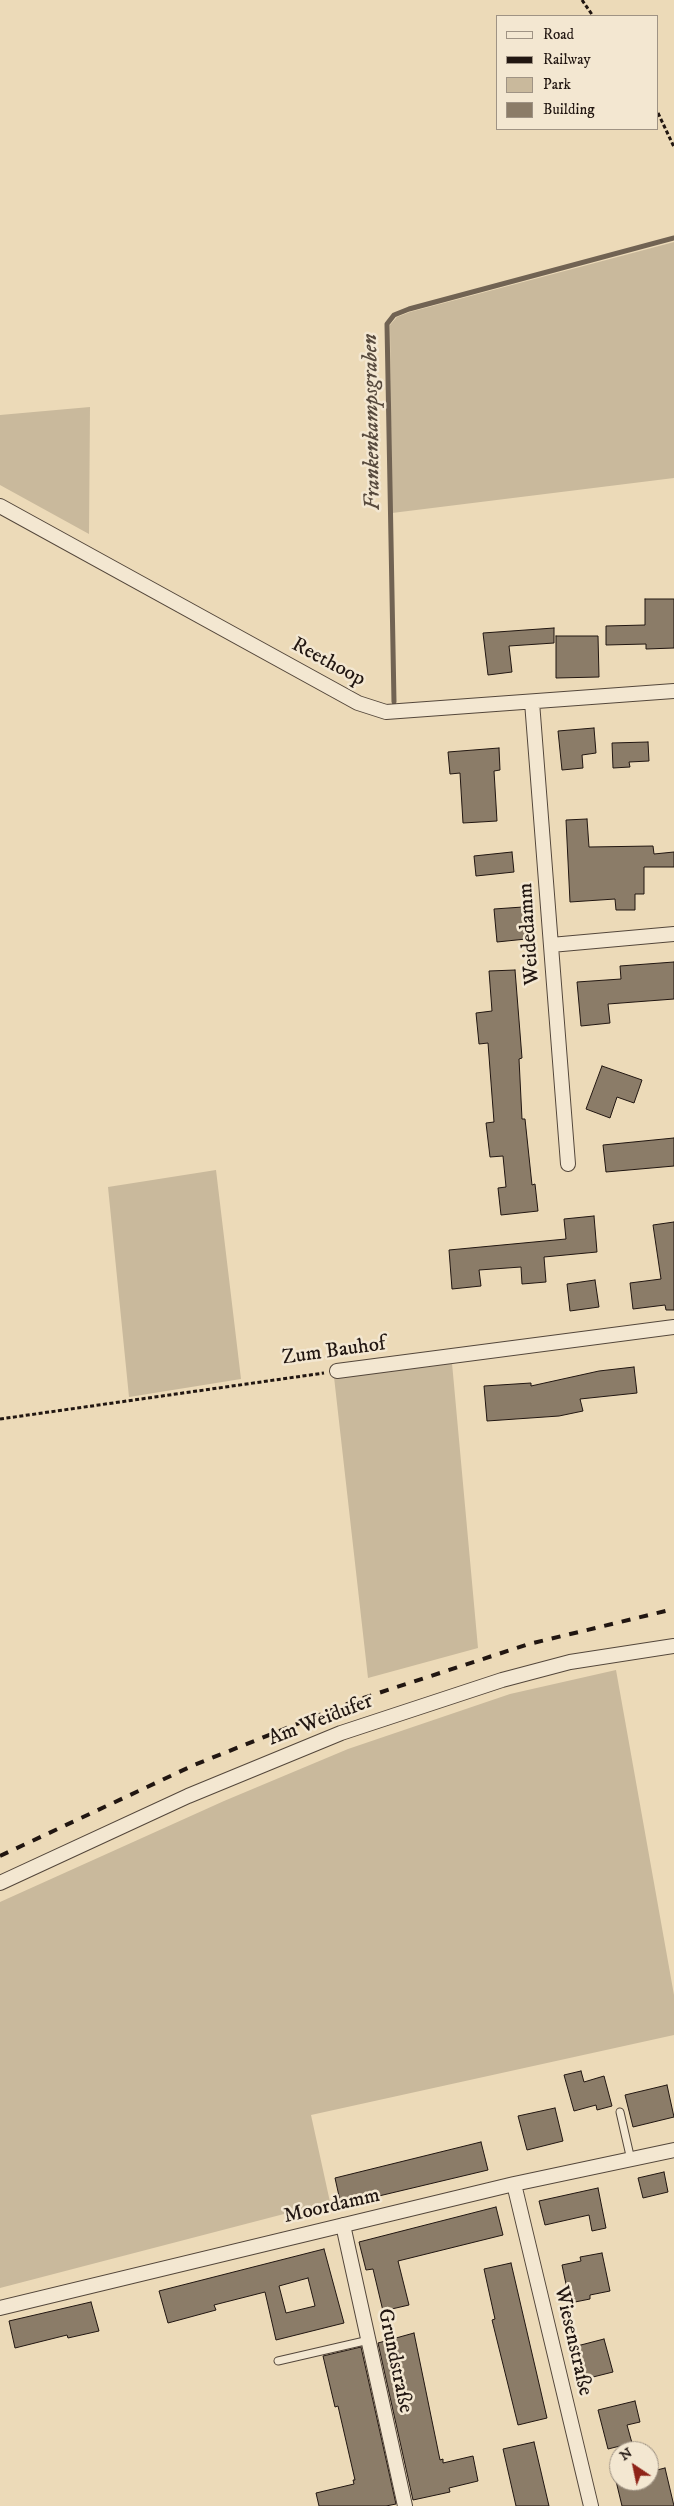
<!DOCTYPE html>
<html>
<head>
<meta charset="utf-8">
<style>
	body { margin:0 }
	#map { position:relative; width:674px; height:2506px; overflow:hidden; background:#ecdab8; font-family:"IM FELL DW Pica",serif }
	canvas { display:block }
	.legend { position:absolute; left:496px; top:15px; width:162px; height:115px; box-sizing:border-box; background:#f3e7d1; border:1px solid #9f9384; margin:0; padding:6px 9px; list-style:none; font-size:15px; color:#211611 }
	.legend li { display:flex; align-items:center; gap:10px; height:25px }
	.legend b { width:25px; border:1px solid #9f9384 }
	.north { position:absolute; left:609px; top:2441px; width:50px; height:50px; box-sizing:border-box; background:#f3e7d1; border:1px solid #9f9384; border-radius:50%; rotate:326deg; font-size:14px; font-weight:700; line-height:20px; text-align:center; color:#211611 }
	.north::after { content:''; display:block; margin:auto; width:18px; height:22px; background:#8f2418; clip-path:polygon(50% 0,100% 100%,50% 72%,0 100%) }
</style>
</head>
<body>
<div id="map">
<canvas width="674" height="2506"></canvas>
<ul class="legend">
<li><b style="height:6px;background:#f3e7d1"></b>Road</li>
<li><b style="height:6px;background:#211611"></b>Railway</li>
<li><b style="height:14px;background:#c9b99c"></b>Park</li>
<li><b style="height:14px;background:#8b7c68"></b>Building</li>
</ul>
<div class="north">N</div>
</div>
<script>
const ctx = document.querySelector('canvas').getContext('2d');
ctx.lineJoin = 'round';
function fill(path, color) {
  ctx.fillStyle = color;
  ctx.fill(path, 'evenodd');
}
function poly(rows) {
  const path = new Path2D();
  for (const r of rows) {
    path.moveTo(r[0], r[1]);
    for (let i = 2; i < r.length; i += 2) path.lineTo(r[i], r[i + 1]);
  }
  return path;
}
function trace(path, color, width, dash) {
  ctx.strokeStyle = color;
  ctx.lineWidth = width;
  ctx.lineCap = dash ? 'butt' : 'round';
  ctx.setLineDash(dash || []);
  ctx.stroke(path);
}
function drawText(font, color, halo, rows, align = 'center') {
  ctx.font = font + ' "IM FELL DW Pica",serif';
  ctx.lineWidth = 5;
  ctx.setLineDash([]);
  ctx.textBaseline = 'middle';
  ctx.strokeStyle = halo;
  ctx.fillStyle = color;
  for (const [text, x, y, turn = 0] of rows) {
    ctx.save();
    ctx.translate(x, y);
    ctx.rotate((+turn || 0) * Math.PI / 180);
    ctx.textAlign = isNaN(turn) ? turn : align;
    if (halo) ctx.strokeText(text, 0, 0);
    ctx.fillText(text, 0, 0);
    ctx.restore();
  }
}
fill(poly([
	[674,242,674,478,392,513,390,325,397,317,410,312],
	[90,407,89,534,0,485,0,415],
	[216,1170,241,1379,129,1397,108,1187],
	[452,1363,478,1648,368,1678,334,1377],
	[616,1670,674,1995,674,2035,311,2115,330,2202,0,2288,0,1902,224,1801,348,1749,510,1694]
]), '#c9b99c');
trace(poly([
	[394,702,387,324,394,315,409,309,674,238]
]), '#716353', 5);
const building = poly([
	[645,599,674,599,674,648,646,649,646,644,606,645,606,626,645,625,645,599],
	[554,628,554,643,509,646,512,672,488,675,483,633,554,628],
	[556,636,598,636,599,677,556,678,556,636],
	[594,728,596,753,582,755,583,768,562,770,558,731,594,728],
	[648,742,649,761,629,762,630,767,613,768,612,743,648,742],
	[499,748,500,770,494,771,497,821,463,823,460,773,450,774,448,752,499,748],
	[587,819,589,847,653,846,654,854,674,852,674,867,644,867,644,894,635,894,635,910,616,910,615,899,570,902,566,820,587,819],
	[512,852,514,872,476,876,474,856,512,852],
	[523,907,526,939,497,942,494,909,523,907],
	[674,962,674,999,608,1004,610,1023,581,1026,577,982,621,979,620,966,674,962],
	[515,970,522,1058,519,1059,522,1119,525,1119,532,1185,535,1184,538,1211,501,1215,498,1188,506,1187,503,1156,490,1157,486,1123,494,1122,488,1043,479,1044,476,1013,492,1011,489,971,515,970],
	[602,1066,642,1080,634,1103,617,1097,610,1118,586,1109,602,1066],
	[674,1138,674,1166,606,1172,603,1145,674,1138],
	[594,1216,597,1252,544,1257,546,1282,522,1284,521,1267,479,1270,481,1286,452,1289,449,1250,566,1239,564,1219,594,1216],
	[674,1222,674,1310,666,1310,665,1305,633,1309,630,1283,661,1279,653,1225,674,1222],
	[595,1280,599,1307,570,1311,567,1284,595,1280],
	[634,1367,637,1393,580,1399,583,1411,559,1416,487,1421,484,1386,531,1383,531,1386,599,1371,634,1367],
	[581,2071,584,2082,604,2076,612,2106,597,2110,596,2105,574,2111,564,2075,581,2071],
	[667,2085,674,2117,633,2127,625,2095,667,2085],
	[555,2108,563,2141,527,2150,518,2116,555,2108],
	[481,2142,488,2170,341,2205,335,2178,481,2142],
	[664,2172,668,2192,643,2198,638,2178,664,2172],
	[598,2188,606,2228,592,2231,589,2215,545,2225,539,2201,598,2188],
	[496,2207,503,2235,398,2261,409,2305,383,2311,373,2269,366,2270,359,2242,496,2207],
	[324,2249,344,2323,276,2340,265,2292,214,2305,216,2310,168,2323,159,2291,324,2249],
	[308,2278,315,2306,286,2313,279,2286,308,2278],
	[602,2253,610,2291,590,2295,590,2299,570,2303,562,2265,581,2261,580,2257,602,2253],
	[511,2263,547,2418,518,2425,492,2320,495,2319,484,2269,511,2263],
	[91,2302,99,2331,68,2338,67,2335,15,2348,9,2321,91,2302],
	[414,2333,440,2460,443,2459,443,2463,473,2456,478,2481,449,2488,450,2492,413,2500,378,2343,414,2333],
	[604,2339,613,2372,585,2379,577,2346,604,2339],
	[361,2347,396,2504,386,2506,319,2506,316,2493,354,2484,353,2480,355,2480,338,2406,335,2407,323,2356,361,2347],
	[635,2401,640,2422,627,2425,632,2443,608,2449,598,2410,635,2401],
	[534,2442,549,2506,516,2506,503,2449,534,2442],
	[665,2468,674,2506,622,2506,616,2481,649,2481,649,2472,665,2468]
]);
fill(building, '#8b7c68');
trace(building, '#211611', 1);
const lane = poly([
	[620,2112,631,2160],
	[278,2361,369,2340]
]);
const street = poly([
	[0,506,358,703,386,712,674,691],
	[532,702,568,1164],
	[551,945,674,934],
	[337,1371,674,1327],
	[0,1883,188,1796,341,1733,502,1680,570,1662,674,1646],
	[514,2184,591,2506],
	[343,2225,405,2506],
	[0,2308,514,2184,674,2150]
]);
trace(lane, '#54473b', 9);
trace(street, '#54473b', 16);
trace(poly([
	[582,0,593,16],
	[658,113,674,147],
	[0,1419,324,1373]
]), '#211611', 3, [4, 2.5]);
trace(lane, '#f3e7d1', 7);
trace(street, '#f3e7d1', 14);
trace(poly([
	[0,1856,194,1765,357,1700,529,1644,674,1609]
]), '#211611', 4, [9, 9]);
drawText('21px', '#211611', '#f3e7d1', [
	["Reethoop",328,663,28],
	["Weidedamm",530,934,-94],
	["Zum Bauhof",334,1352,-8],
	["Am Weidufer",321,1721,-21],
	["Moordamm",332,2207,-13],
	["Wiesenstraße",572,2341,77],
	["Grundstraße",394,2361,78]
]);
drawText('italic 22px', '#574a3d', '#f3e7d1', [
	["Frankenkampsgraben",373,422,-91]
]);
</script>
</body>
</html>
